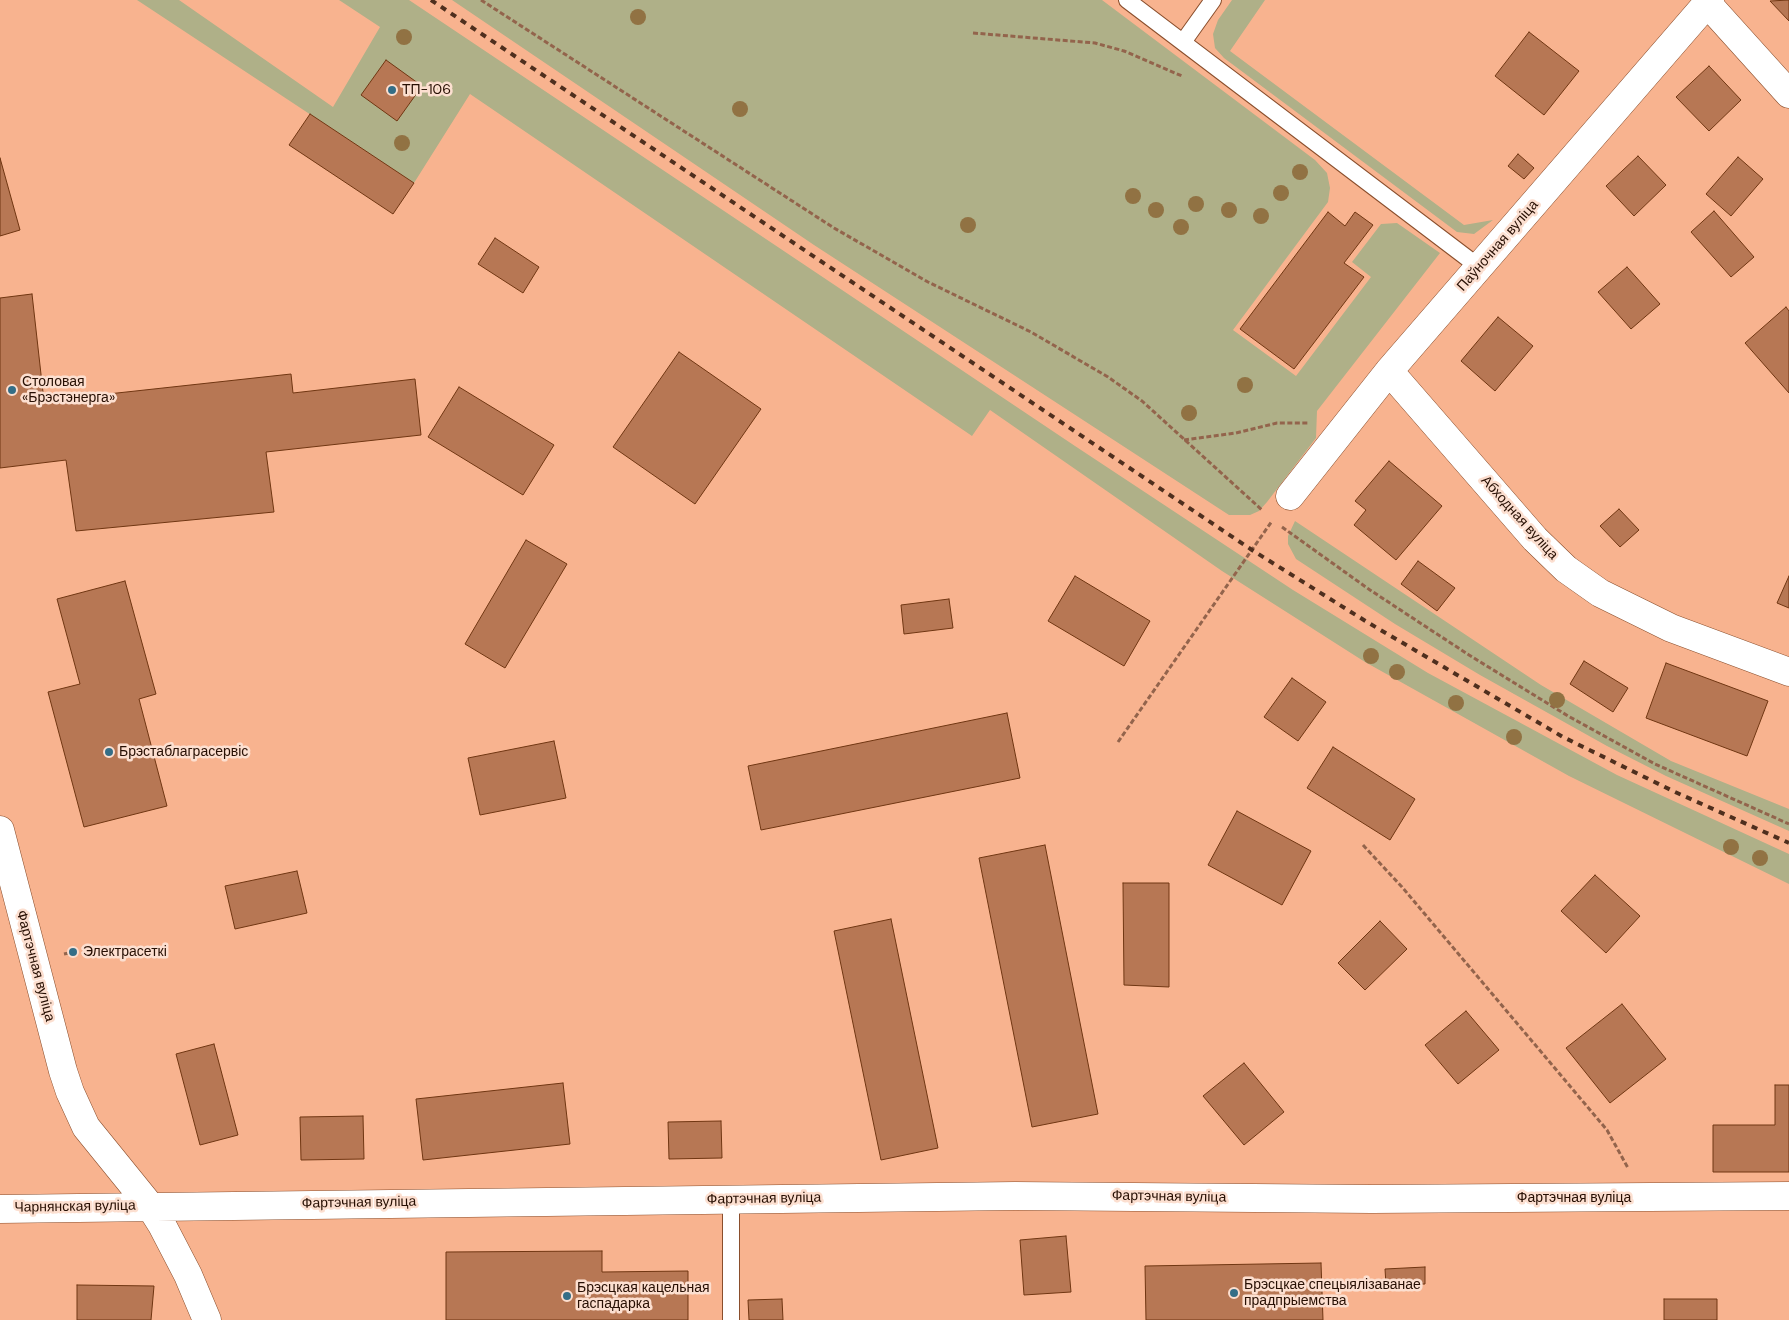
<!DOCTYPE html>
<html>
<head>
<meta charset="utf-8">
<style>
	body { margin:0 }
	canvas { display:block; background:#f8b38f }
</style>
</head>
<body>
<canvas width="1789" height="1320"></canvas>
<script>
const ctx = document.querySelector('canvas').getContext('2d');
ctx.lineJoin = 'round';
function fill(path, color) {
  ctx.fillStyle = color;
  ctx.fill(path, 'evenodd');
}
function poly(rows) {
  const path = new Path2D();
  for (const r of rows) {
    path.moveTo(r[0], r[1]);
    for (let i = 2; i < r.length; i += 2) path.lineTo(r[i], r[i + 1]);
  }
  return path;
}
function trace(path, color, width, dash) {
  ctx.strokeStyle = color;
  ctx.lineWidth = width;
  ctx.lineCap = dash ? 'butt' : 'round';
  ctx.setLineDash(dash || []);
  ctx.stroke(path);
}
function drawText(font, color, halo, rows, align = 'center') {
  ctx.font = font + ' "DM Sans",sans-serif';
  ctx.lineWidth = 5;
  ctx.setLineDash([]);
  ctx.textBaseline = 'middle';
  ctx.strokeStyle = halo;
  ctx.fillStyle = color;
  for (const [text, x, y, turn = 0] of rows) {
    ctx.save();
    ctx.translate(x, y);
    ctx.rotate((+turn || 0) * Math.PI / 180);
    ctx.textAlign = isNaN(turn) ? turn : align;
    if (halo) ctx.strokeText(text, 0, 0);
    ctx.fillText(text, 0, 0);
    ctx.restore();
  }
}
fill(poly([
	[137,0,179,0,333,107,380,27,339,0,409,0,1075,446,1293,590,1428,673,1617,775,1789,854,1789,884,1569,776,1365,662,1222,571,990,410,972,436,470,94,414,183],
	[452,0,1102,0,1315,160,1327,173,1330,188,1328,202,1233,330,1296,376,1371,277,1352,262,1381,224,1397,223,1440,253,1317,411,1316,438,1267,502,1259,511,1250,515,1229,515,814,245],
	[1232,0,1265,0,1230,51,1464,225,1493,220,1474,234,1457,232,1224,58,1215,48,1213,34,1218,20],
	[1295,521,1541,685,1671,761,1789,809,1789,831,1666,776,1607,746,1480,675,1395,624,1296,559,1288,544,1288,536]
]), '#afb088');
const building = poly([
	[1789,0,1789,21,1770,1,1789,0],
	[1529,32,1579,71,1544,115,1495,76,1529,32],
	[386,60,422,86,397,121,361,95,386,60],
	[1709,66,1741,100,1709,131,1676,97,1709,66],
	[310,114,414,183,393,214,289,145,310,114],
	[1518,154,1534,168,1524,179,1508,166,1518,154],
	[1638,156,1666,185,1634,216,1606,186,1638,156],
	[1738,157,1763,179,1731,216,1706,194,1738,157],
	[0,158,20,230,0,236,0,158],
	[1714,211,1754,257,1731,277,1691,232,1714,211],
	[1328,212,1345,226,1355,212,1373,225,1344,263,1364,277,1294,369,1240,329,1328,212],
	[495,238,539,267,523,293,478,264,495,238],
	[1627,267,1660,304,1631,329,1598,292,1627,267],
	[32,294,44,401,291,374,293,393,415,379,421,435,266,452,274,512,76,531,66,460,0,468,0,298,32,294],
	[1786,307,1789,311,1789,393,1745,343,1786,307],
	[1498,317,1533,346,1495,391,1461,361,1498,317],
	[679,352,761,409,695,504,613,447,679,352],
	[459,387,554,445,523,495,428,437,459,387],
	[1389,461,1442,506,1396,560,1354,525,1366,510,1355,501,1389,461],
	[1619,509,1639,530,1620,547,1600,526,1619,509],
	[526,540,567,564,505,668,465,644,526,540],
	[1418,561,1455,588,1437,611,1401,584,1418,561],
	[1075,576,1150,621,1124,666,1048,621,1075,576],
	[1789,576,1789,608,1777,603,1789,576],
	[125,581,156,694,139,699,167,806,84,827,48,692,80,684,57,599,125,581],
	[949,599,953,628,904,634,901,605,949,599],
	[1584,661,1628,688,1613,712,1570,684,1584,661],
	[1666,663,1768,701,1747,756,1646,718,1666,663],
	[1292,678,1326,702,1298,741,1264,717,1292,678],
	[1007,713,1020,778,761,830,748,766,1007,713],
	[554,741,566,798,480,815,468,758,554,741],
	[1333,747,1415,799,1390,840,1307,788,1333,747],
	[1237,811,1311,851,1282,905,1208,865,1237,811],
	[1045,845,1098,1114,1032,1127,979,858,1045,845],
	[297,871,307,913,235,929,225,886,297,871],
	[1595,875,1640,916,1606,953,1561,911,1595,875],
	[1123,883,1169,883,1169,987,1124,985,1123,883],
	[891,919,938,1148,881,1160,834,931,891,919],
	[1380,921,1407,949,1365,990,1338,963,1380,921],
	[1622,1004,1666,1059,1610,1103,1566,1048,1622,1004],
	[1466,1011,1499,1050,1458,1084,1425,1045,1466,1011],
	[214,1044,238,1135,200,1145,176,1054,214,1044],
	[1244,1063,1284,1112,1244,1145,1203,1096,1244,1063],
	[563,1083,570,1144,423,1160,416,1099,563,1083],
	[1775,1085,1789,1085,1789,1172,1713,1172,1713,1125,1775,1125,1775,1085],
	[363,1116,364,1159,301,1160,300,1117,363,1116],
	[721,1121,722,1158,669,1159,668,1122,721,1121],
	[1066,1236,1071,1292,1024,1295,1020,1240,1066,1236],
	[602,1251,602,1272,688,1271,688,1320,446,1320,446,1252,602,1251],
	[1321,1263,1323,1320,1146,1320,1145,1266,1321,1263],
	[1425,1267,1425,1284,1386,1285,1385,1269,1425,1267],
	[77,1285,154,1286,151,1320,77,1320,77,1285],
	[782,1299,783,1320,749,1320,748,1300,782,1299],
	[1664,1299,1717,1299,1717,1320,1664,1320,1664,1299]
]);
fill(building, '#b77754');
trace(building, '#703612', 1);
const service = poly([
	[1127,0,1479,267],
	[1183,42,1213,0],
	[731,1320,731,1199]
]);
const minor = poly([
	[1707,3,1789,94],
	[1389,371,1535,539,1566,569,1600,593,1671,628,1789,672],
	[1290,496,1389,371,1710,0],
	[0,830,63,1071,70,1092,86,1127,150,1206,162,1225,188,1275,207,1320],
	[0,1209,1015,1196,1372,1199,1789,1196]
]);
trace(service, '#8a4e2c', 18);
trace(minor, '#8a4e2c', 29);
trace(poly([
	[481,0,834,228,928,282,1031,332,1108,377,1142,401,1262,510],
	[973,33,1095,43,1124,51,1182,76],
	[1184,440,1236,433,1277,423,1308,423],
	[1282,527,1370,590,1469,655,1568,716,1655,764,1789,824],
	[1118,742,1272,521],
	[1363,845,1402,887,1607,1130,1628,1168],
	[64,954,73,952]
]), '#93644c', 3, [5, 2.5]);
trace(service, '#fff', 16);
trace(minor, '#fff', 28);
trace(poly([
	[431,0,1252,550,1367,622,1563,737,1675,792,1789,843]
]), '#4f2f1e', 4, [6, 6]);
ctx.fillStyle = '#917243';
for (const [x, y] of [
	[638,17],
	[404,37],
	[740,109],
	[402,143],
	[1300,172],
	[1281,193],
	[1133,196],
	[1196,204],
	[1156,210],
	[1229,210],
	[1261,216],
	[968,225],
	[1181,227],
	[1245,385],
	[1189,413],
	[1371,656],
	[1397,672],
	[1557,700],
	[1456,703],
	[1514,737],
	[1731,847],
	[1760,858]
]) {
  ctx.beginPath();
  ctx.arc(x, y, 8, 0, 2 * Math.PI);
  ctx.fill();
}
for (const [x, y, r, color] of [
	[392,90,5,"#346e87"],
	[12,390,5,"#346e87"],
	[109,752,5,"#346e87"],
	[73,952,5,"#346e87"],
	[1234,1293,5,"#346e87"],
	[567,1296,5,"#346e87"]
]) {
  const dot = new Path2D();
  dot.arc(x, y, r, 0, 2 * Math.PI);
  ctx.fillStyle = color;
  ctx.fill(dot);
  trace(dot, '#fcdfd0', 2);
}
drawText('14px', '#270f03', '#fcdfd0', [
	["ТП-106",402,90],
	["Столовая",22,382],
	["«Брэстэнерга»",22,398],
	["Брэстаблаграсервіс",119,752],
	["Электрасеткі",83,952],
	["Брэсцкае спецыялізаванае",1244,1285],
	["прадпрыемства",1244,1301],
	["Брэсцкая кацельная",577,1288],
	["гаспадарка",577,1304]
], 'left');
drawText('14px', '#270f03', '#fcdfd0', [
	["Паўночная вуліца",1498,246,-49],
	["Абходная вуліца",1519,518,48],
	["Фартэчная вуліца",35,966,75],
	["Фартэчная вуліца",1169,1197,1],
	["Фартэчная вуліца",1574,1198],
	["Фартэчная вуліца",764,1199,-1],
	["Фартэчная вуліца",359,1203,-1],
	["Чарнянская вуліца",75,1207,-1]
]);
</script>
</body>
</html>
